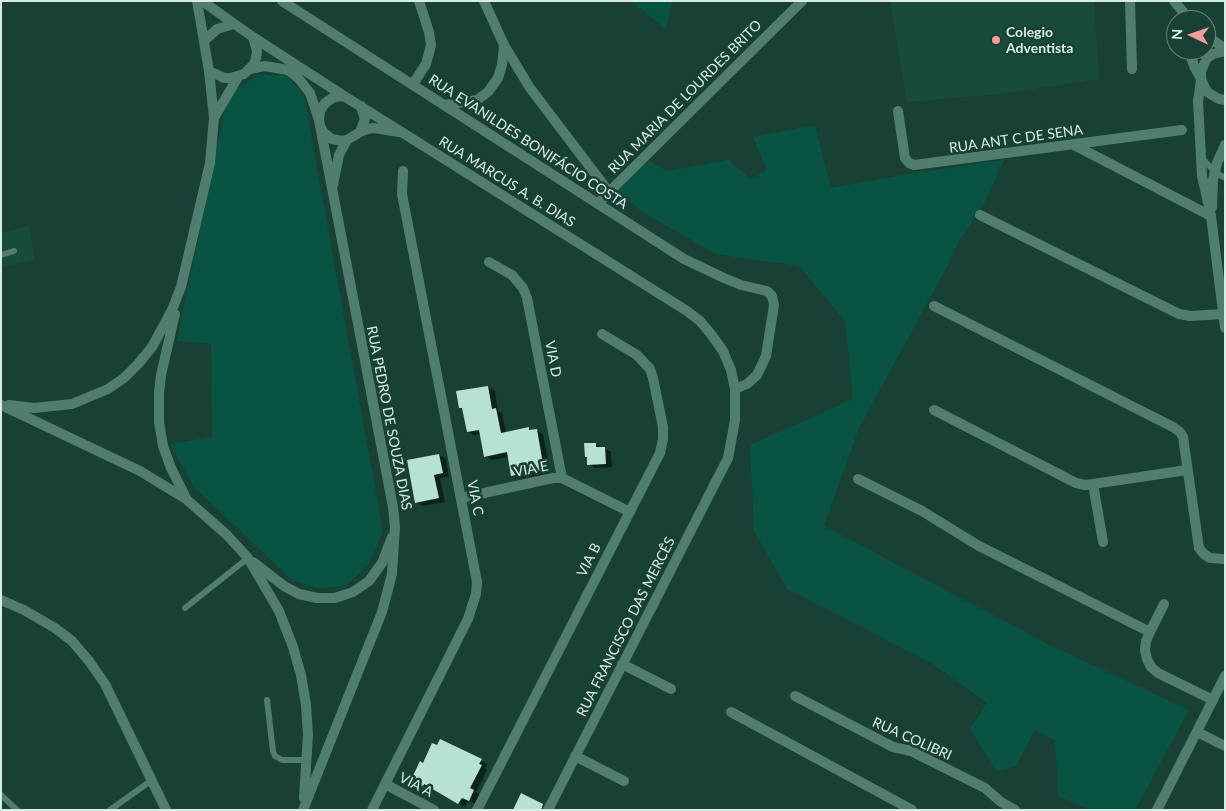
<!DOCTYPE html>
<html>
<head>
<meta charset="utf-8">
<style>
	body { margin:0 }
	#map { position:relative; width:1226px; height:811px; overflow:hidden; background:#194035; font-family:Lato,sans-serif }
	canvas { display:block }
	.frame { position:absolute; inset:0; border:2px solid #d8ede5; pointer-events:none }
	.north { position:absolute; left:1166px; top:10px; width:50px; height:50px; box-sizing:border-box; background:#194035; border:1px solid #65857b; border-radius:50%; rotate:273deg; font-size:14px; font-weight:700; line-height:20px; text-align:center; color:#d8ede5 }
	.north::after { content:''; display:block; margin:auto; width:18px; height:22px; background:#f59b98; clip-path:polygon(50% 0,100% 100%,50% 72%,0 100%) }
</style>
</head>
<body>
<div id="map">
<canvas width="1226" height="811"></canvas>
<div class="frame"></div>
<div class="north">N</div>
</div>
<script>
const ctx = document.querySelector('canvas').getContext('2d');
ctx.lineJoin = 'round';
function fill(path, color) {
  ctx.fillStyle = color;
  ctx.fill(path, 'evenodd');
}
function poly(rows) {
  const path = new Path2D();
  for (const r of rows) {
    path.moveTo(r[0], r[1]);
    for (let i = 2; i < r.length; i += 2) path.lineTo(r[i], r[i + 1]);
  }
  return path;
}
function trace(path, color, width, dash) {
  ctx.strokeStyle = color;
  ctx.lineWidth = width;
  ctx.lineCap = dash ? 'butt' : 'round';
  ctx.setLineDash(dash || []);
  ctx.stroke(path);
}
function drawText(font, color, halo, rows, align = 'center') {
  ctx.font = font + ' Lato,sans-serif';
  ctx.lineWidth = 5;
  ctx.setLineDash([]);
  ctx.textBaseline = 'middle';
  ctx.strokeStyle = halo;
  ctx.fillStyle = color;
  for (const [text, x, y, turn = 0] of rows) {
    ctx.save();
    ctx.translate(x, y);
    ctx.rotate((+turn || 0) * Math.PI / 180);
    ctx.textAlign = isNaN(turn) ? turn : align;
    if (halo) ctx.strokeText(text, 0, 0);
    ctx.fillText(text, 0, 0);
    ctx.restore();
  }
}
fill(poly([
	[890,1,1094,1,1099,79,999,94,907,102],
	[29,226,35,260,1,267,1,233]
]), '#194b3d');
fill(poly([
	[634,1,672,1,666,29,636,5],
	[258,75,287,75,304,96,383,531,368,566,347,585,320,589,292,580,194,487,170,444,212,437,211,344,177,341,225,109,229,98,241,86],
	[815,125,831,188,913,173,1004,160,982,208,959,241,948,265,859,428,824,526,1048,644,1189,710,1135,810,1090,810,1058,796,1055,741,1035,730,1016,766,997,771,970,729,987,703,930,662,787,589,754,531,750,445,853,399,845,321,799,266,716,254,644,213,611,187,646,159,667,171,728,160,751,179,767,170,753,137]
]), '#085342');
fill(poly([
	[488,387,495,391,498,411,502,413,506,433,529,428,533,431,536,430,543,434,550,473,519,479,512,475,509,457,492,460,485,456,481,434,474,435,468,432,464,409,460,408],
	[596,444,611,452,612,467,595,468,589,464],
	[439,455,446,459,449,477,440,478,445,502,423,506,416,502],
	[481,761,487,764,485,768,487,770,476,792,480,795,475,804,468,800,465,807,431,787,430,789,412,779,423,764]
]), '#0007');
fill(poly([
	[488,386,492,409,496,408,501,433,529,427,529,430,537,429,544,470,511,476,507,452,484,457,479,430,467,432,462,408,459,408,456,391],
	[584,443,596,443,596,447,605,447,606,464,587,465,587,457,585,457],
	[439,454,443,473,434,475,439,498,415,503,407,460],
	[440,739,482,759,479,764,482,765,470,788,474,790,469,801,462,798,458,804,424,784,423,786,411,780,420,761,423,763,432,743,437,745],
	[521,793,543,804,541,810,513,810]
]), '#b7e2d3');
trace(poly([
	[1201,157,1215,172,1225,178],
	[1,255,14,251],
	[185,608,248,558],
	[267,700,273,751,275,756,282,760,307,760],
	[1,795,17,810],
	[110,810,152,780]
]), '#517d6f', 6);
trace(poly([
	[202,1,253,37,344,96,687,311,700,321,711,334,723,351,731,370,735,389,735,420,728,458,548,810],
	[282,1,684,259,724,278,741,285,767,291,772,296,774,305,766,356,757,375,747,384,735,389],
	[484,1,504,45,530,88,609,192,598,204],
	[1130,1,1132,69],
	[1174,1,1190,20],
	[1206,35,1225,49],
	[204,41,217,29,234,24],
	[1189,50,1194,66,1201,79],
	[1225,51,1213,54,1207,58,1201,71,1201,79,1207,92,1219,99,1225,100],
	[250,69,265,66,288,70,299,79,310,93,319,120,393,507,395,527,392,574,382,612,303,810],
	[209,71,224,78,231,78,244,74,254,64,256,58,257,51,253,37],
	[413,84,426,64,431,45,429,32,419,1],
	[445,105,477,100,488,92,498,78,502,65,504,45],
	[898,111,905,158,909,163,914,165,1182,130],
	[214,118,238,77],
	[319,120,320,111,325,103,334,97,344,96],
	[321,128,324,133,332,139,342,141,347,140],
	[360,132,365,119,361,106],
	[1074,145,1211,216],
	[333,185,339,155,347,140,360,132,367,129,374,128,399,132],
	[609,192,802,1],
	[980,215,1179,314,1190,316,1223,314],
	[489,262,512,275,523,288,527,298,562,478],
	[934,306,1173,427,1180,432,1183,437,1199,548,1204,554,1210,558,1225,559],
	[175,314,161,375,159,393,159,422,163,446,171,468,186,498],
	[1,405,140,471,186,499,227,535,248,558,279,611,293,647,301,675,306,705,308,735,304,798],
	[9,405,34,408,72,404,108,389,124,378,138,364,152,347,172,310,181,287,210,163,214,118,209,71,197,1],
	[934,410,1076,483,1085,485,1093,484],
	[858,479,922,511,979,546,1150,632,1146,641,1145,650,1147,659,1151,667,1158,673,1213,700],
	[461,498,553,478,562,478,630,512],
	[1103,542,1093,484,1187,470],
	[253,562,284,586,299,594,317,598,335,598,353,592,369,581,382,563,392,537],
	[1,600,24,610,55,628,72,641,89,661,105,684,166,810],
	[1150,632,1164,604],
	[622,664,671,689],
	[795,696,893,747,911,751,985,788,1001,802,1015,810],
	[731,712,912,810],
	[1197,732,1225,746],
	[575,756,624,781],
	[385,784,434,810],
	[372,810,468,619,476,594,477,582,402,194,403,171],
	[477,810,660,453,663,439,663,427,653,378,650,369,637,355,602,334]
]), '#517d6f', 10);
trace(poly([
	[1201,80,1198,101,1202,176,1211,216,1225,328],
	[1212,207,1213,180,1217,163,1225,145],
	[1157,810,1225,676]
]), '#517d6f', 10);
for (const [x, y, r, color] of [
	[996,40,5,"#f59b98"]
]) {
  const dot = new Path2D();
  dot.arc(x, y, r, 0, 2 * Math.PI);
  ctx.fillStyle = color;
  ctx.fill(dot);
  trace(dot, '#194035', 2);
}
drawText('bold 14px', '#d8ede5', '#194035', [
	["Colegio",1006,32],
	["Adventista",1006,48]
], 'left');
drawText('14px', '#d8ede5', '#194035', [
	["RUA MARIA DE LOURDES BRITO",685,97,-45],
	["RUA ANT C DE SENA",1016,139,-8],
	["RUA EVANILDES BONIFÁCIO COSTA",528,142,33],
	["RUA MARCUS A. B. DIAS",507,182,32],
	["VIA D",553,359,79],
	["RUA PEDRO DE SOUZA DIAS",389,418,79],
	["VIA E",531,469,-11],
	["VIA C",475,498,79],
	["VIA B",589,560,-63],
	["RUA FRANCISCO DAS MERCÊS",626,627,-63],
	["RUA COLIBRI",912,739,24],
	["VIA A",416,785,27]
]);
</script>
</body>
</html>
